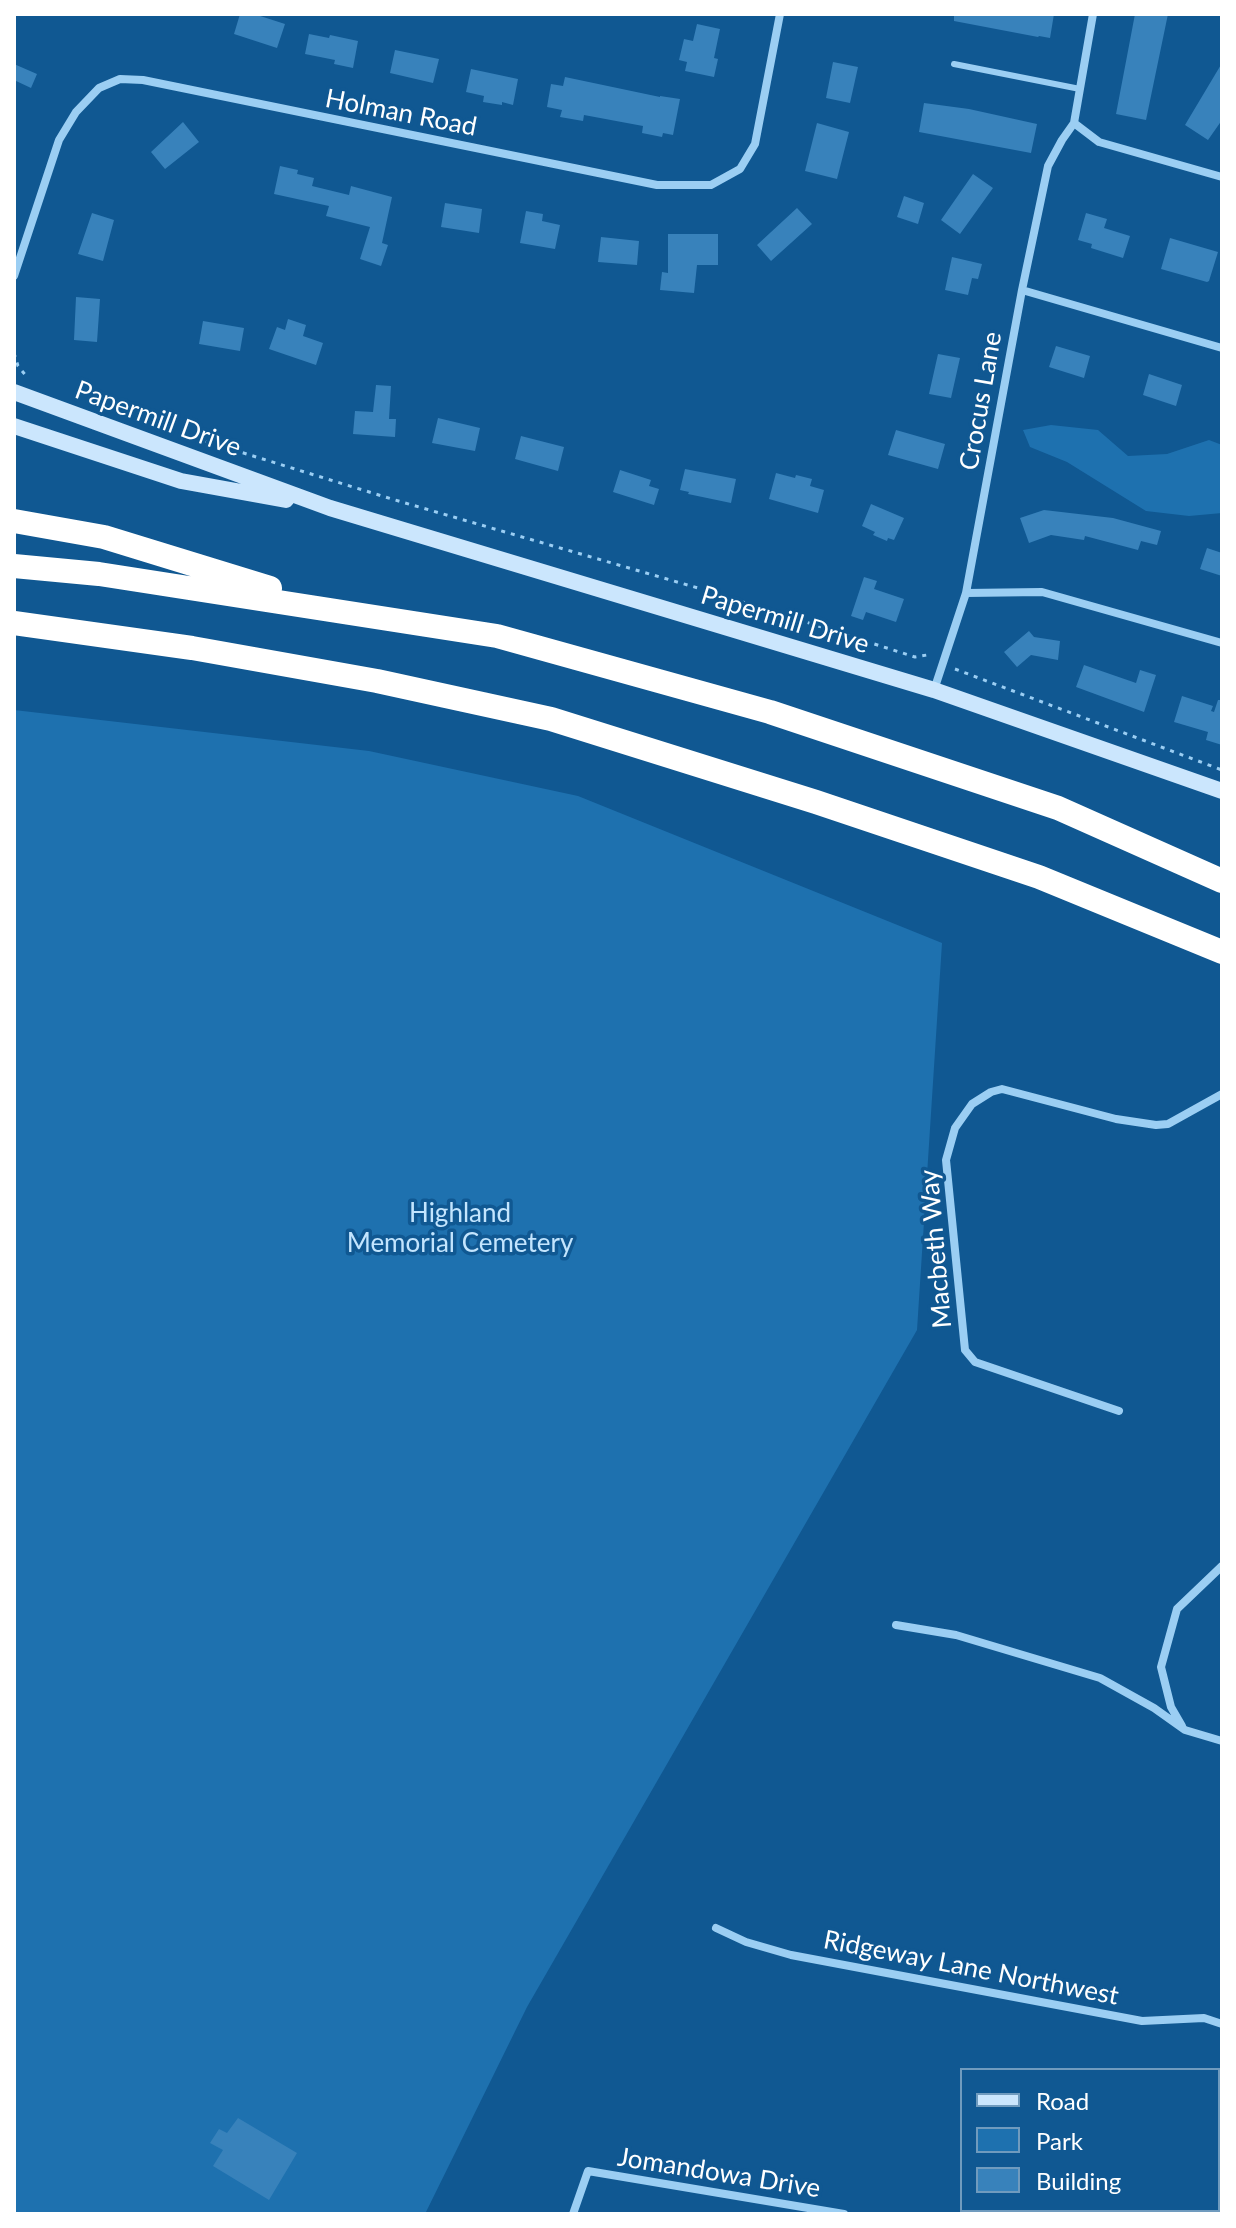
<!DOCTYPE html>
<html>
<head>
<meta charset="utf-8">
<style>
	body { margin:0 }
	#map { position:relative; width:1236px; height:2228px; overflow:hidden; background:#105892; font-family:Lato,sans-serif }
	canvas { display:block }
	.frame { position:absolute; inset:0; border:16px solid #fff; pointer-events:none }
	.legend { position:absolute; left:960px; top:2068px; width:260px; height:144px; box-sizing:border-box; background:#105892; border:2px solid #709bbe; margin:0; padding:10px 14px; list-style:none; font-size:24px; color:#fff }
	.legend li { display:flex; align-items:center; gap:16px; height:40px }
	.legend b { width:40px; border:2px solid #709bbe }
</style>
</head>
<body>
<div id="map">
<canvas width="1236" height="2228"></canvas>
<div class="frame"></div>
<ul class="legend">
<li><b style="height:10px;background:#cbe6fd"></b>Road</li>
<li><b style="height:22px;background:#1e71af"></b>Park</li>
<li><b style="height:22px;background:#3882bb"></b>Building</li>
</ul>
</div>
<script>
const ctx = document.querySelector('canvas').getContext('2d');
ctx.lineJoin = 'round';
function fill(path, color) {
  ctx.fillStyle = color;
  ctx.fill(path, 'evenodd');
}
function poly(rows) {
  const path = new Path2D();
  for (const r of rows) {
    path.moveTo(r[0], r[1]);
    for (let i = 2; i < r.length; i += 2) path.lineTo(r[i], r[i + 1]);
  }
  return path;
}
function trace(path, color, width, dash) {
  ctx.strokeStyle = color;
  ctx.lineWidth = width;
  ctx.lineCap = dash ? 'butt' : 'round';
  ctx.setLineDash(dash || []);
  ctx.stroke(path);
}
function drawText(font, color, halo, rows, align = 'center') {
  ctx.font = font + ' Lato,sans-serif';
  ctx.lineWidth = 7;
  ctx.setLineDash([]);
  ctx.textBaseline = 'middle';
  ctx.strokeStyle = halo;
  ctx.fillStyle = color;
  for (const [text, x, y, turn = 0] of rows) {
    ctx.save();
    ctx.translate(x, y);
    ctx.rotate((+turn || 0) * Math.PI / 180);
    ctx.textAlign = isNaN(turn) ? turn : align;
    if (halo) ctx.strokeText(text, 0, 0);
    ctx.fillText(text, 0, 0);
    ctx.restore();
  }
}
fill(poly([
	[1051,425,1098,430,1128,456,1167,454,1209,440,1222,445,1222,513,1189,516,1146,511,1067,462,1030,447,1023,430],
	[14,710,369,751,578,796,942,943,917,1330,527,2007,425,2214,14,2214]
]), '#1e71af');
fill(poly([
	[240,14,254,14,285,24,277,48,234,34],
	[954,14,1054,14,1050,38,1039,36,1038,37,954,21],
	[1135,14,1168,14,1146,120,1116,114],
	[697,24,720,29,714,58,718,59,714,77,685,71,687,62,679,60,684,39,693,41],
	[309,34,329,38,330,35,358,41,353,68,334,64,335,60,305,54],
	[395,50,439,59,433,83,390,73],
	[833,62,858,67,850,103,826,98],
	[1222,63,1222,120,1208,140,1185,125],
	[14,64,37,74,31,88,14,80],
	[471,69,518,79,513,105,502,102,502,105,483,102,484,96,466,92],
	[565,77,660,97,660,96,680,99,673,135,663,133,662,137,642,133,643,126,584,115,583,121,560,117,562,110,547,107,551,84,563,86],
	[924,103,969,109,1037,124,1031,153,919,132],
	[183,122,199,142,165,169,151,152],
	[817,123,849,132,837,179,805,171],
	[280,166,298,170,297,174,314,178,312,186,349,195,351,186,392,197,382,243,388,245,381,266,360,259,370,227,326,216,329,206,274,194],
	[973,174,993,188,960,234,941,220],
	[904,196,924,203,918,224,897,217],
	[445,203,482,209,479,233,441,227],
	[797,208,812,224,771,261,757,245],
	[526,211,543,214,542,221,560,225,555,249,520,243],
	[92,213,114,220,103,261,78,254],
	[1086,213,1107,219,1104,228,1130,236,1123,258,1091,248,1092,244,1078,240],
	[668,234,718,234,718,265,697,265,694,293,660,290,662,272,668,273],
	[601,237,639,241,637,265,598,262],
	[1170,238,1218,252,1209,281,1207,282,1161,269],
	[952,257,982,264,978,279,972,278,968,295,945,290],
	[76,297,100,299,97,342,74,340],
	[288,319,306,325,303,336,323,343,316,365,269,349,277,327,285,330],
	[203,321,244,328,240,351,199,344],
	[1056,346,1090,356,1084,378,1049,367],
	[938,354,960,358,951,398,929,394],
	[1149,374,1182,385,1176,406,1143,395],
	[376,385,391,386,389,419,396,419,395,437,353,434,355,411,373,412],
	[438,418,480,428,475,451,432,443],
	[896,430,945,444,938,469,888,455],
	[521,436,564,447,558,471,515,459],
	[685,469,736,479,731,503,688,494,689,492,680,490],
	[620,470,651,480,649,486,659,489,654,505,613,492],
	[776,473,795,478,796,475,812,479,810,486,824,490,818,513,769,499],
	[871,504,904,518,894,540,888,538,887,541,873,535,875,532,862,526],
	[1044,510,1113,518,1161,531,1157,545,1141,541,1138,550,1085,536,1084,540,1051,535,1029,543,1020,518],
	[1207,548,1222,553,1222,576,1200,569],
	[864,577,877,581,874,589,904,599,896,622,866,612,863,620,851,616],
	[1029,631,1034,637,1060,641,1058,660,1031,655,1017,667,1004,652],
	[1084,665,1136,683,1140,670,1156,675,1144,712,1076,687],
	[1182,696,1213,706,1211,711,1214,712,1218,700,1222,700,1222,745,1206,740,1208,732,1174,722],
	[238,2118,297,2153,269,2200,213,2166,223,2150,210,2143,219,2129,227,2133]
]), '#3882bb');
trace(poly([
	[14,339,14,346],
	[14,353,18,366,27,377],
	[195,438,395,500,715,593,915,657,927,655,930,656],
	[955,669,1222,770]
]), '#9bcef3', 3, [4, 6]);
trace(poly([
	[954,64,1080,89]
]), '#9bcef3', 6);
trace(poly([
	[1074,123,1099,142,1222,177],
	[14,276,59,140,76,112,99,88,120,79,143,80,657,185,711,185,740,169,755,144,780,14],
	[1022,290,1222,348],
	[966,593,1042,592,1222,643],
	[934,690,966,593,1022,290,1048,166,1062,140,1074,123,1093,14],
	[1119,1411,975,1362,965,1350,946,1160,955,1128,972,1104,991,1092,1002,1089,1116,1119,1156,1125,1168,1124,1222,1094],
	[896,1625,956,1635,1100,1678,1154,1708,1185,1730,1222,1741],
	[1182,1726,1171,1707,1161,1667,1177,1609,1222,1566],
	[716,1928,746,1942,791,1955,1142,2021,1204,2018,1222,2024],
	[573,2214,588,2171,844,2214]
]), '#9bcef3', 8);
trace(poly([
	[14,392,330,508,934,690,1222,791],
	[14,426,181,481,286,500]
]), '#cbe6fd', 16);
trace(poly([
	[14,521,104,537,270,588],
	[14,566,99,574,497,636,770,712,1058,808,1222,881],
	[14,623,192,648,377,681,551,719,816,802,1039,877,1222,952]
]), '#fff', 24);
drawText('26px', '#fff', '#105892', [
	["Holman Road",401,113,11],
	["Crocus Lane",981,401,-80],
	["Papermill Drive",158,419,20],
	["Papermill Drive",785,620,17],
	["Macbeth Way",936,1249,-95],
	["Ridgeway Lane Northwest",971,1968,11],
	["Jomandowa Drive",719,2173,9]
]);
drawText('26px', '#c3e5fe', '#105892', [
	["Highland",460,1214],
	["Memorial Cemetery",460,1244]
]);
</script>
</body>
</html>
